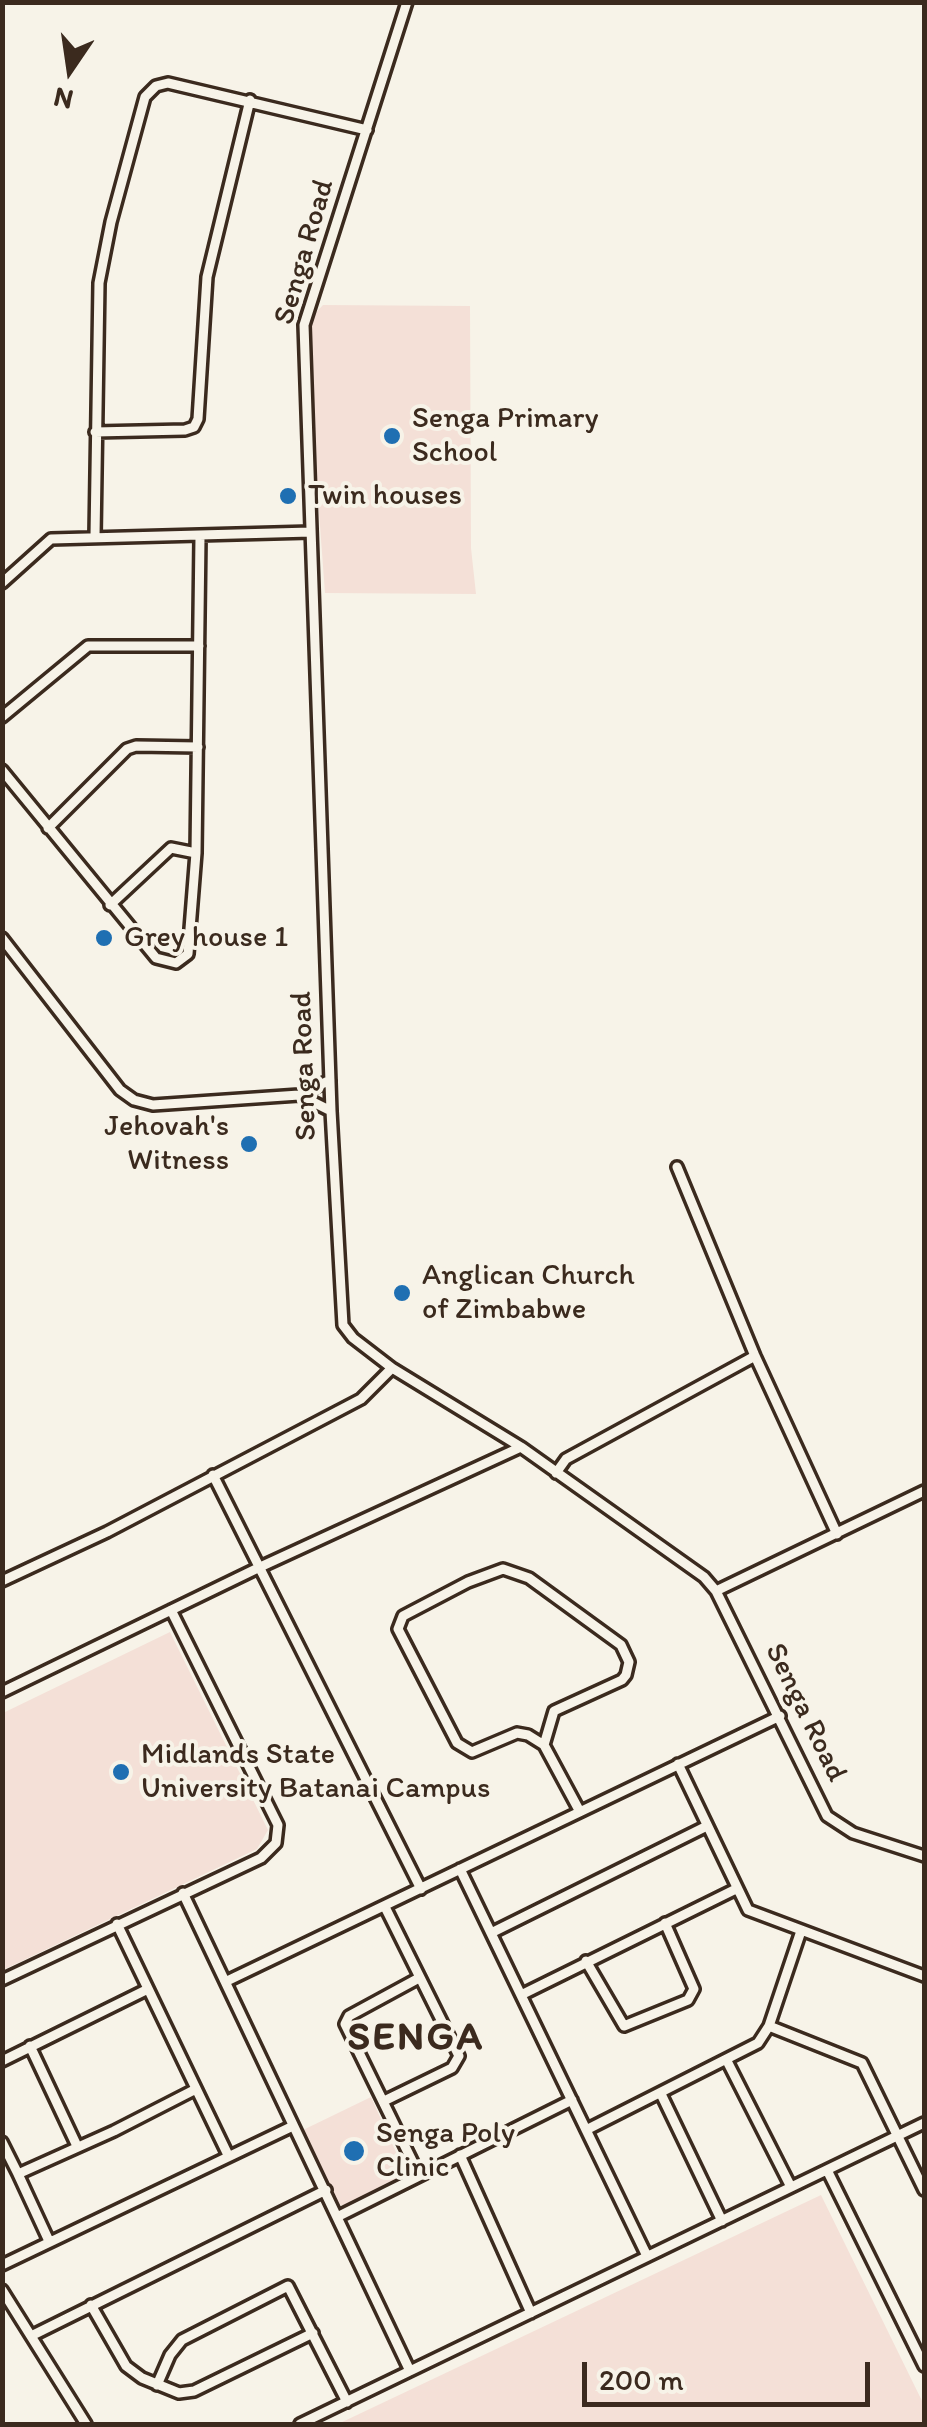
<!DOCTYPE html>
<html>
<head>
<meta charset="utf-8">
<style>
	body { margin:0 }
	#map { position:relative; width:927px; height:2427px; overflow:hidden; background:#f7f3e8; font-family:Itim,sans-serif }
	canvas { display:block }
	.frame { position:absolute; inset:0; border:5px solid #3b2a1e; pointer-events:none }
	.north { position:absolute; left:20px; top:20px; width:100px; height:100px; -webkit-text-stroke:8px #f7f3e8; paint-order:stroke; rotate:193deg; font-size:28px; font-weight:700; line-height:40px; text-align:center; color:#3b2a1e }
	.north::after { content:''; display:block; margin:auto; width:35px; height:45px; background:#3b2a1e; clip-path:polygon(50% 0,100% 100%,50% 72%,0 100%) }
	.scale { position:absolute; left:582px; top:2362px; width:288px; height:45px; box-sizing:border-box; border:5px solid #3b2a1e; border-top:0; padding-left:12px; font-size:30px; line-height:35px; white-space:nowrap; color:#3b2a1e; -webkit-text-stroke:8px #f7f3e8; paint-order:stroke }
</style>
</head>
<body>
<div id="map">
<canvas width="927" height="2427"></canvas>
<div class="frame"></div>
<div class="north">N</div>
<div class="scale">200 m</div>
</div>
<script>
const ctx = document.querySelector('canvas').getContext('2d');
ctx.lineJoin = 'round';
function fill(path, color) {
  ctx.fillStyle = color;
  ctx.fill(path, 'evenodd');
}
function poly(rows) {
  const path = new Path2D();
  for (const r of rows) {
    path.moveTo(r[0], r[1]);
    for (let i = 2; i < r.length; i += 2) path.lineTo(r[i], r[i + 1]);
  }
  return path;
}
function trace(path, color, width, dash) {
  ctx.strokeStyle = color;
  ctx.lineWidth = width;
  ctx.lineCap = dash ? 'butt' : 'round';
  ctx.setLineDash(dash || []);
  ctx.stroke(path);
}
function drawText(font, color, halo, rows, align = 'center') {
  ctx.font = font + ' Itim,sans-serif';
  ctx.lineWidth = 8;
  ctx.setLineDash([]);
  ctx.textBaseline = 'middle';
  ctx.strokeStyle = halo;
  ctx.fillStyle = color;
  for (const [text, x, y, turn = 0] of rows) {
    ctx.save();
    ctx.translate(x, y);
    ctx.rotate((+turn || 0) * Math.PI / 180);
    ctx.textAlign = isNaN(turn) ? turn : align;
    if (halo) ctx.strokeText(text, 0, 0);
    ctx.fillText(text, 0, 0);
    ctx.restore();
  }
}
fill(poly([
	[323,305,470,306,471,548,476,594,325,593,305,324],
	[170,1632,268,1830,257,1849,3,1970,3,1713],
	[371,2097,405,2172,402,2183,349,2208,339,2204,303,2130],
	[821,2195,924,2405,924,2424,338,2424]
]), '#f4e0d7');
const street = poly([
	[407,2,304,325,331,1111,343,1325,353,1338,392,1368,521,1447,704,1577,716,1591,827,1816,853,1833,924,1856],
	[95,432,185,430,194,427,198,419,207,277,250,100],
	[95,536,99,283,111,222,145,97,156,86,168,83,367,130],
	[2,583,51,539,311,532],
	[2,717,88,646,199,646],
	[2,770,156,958,176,963,188,954,196,853,200,537],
	[48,828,127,749,136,746,198,747],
	[110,905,171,848,196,853],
	[2,938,120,1090,134,1100,153,1105,299,1095,331,1111],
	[299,1095,330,1080],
	[677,1167,755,1356,837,1534],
	[556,1473,566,1459,755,1356],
	[213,1475,421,1889],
	[2,1581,107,1532,361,1399,392,1368],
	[716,1591,924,1491],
	[2,1692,258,1568,521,1447],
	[544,1745,554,1711,622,1680,626,1675,629,1662,621,1645,529,1578,503,1569,468,1582,403,1616,398,1629,457,1743,472,1752,517,1733,528,1735,544,1745,579,1810],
	[678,1764,748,1910,924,1976],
	[460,1869,647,2256],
	[183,1893,410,2371],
	[117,1924,228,2155],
	[491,1933,707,1826],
	[586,1961,624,2026,688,2000,694,1989,665,1923],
	[2,1980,261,1858,276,1843,278,1825,171,1610],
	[227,1981,780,1716],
	[521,1995,736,1889],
	[769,2026,862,2063,924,2190],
	[30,2046,77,2146],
	[2,2061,148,1989],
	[727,2061,791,2187],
	[661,2094,722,2221],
	[384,2101,452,2068,459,2056,385,1907],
	[586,2130,758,2043,769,2026,801,1931],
	[2,2142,18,2174],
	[460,2155,531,2313],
	[827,2170,924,2366],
	[419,2175,345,2024,349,2016,419,1978],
	[339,2216,572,2100],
	[49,2241,18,2174,114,2131,196,2089],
	[2,2265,293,2126],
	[2,2290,86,2424],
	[91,2305,126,2366,142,2378,179,2393,194,2391,313,2333],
	[31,2336,326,2190],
	[157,2385,170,2355,182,2340,288,2286,347,2402],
	[300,2424,924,2123]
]);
trace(street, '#3b2a1e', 16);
trace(street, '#f7f3e8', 9);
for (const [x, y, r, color] of [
	[392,436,10,"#1f6fb2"],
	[288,496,10,"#1f6fb2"],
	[104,938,10,"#1f6fb2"],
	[249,1144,10,"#1f6fb2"],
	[402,1293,10,"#1f6fb2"],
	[121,1772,10,"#1f6fb2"],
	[354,2151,12,"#1f6fb2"]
]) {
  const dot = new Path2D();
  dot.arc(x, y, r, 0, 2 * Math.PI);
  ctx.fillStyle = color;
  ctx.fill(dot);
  trace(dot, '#f7f3e8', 4);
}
drawText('30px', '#3b2a1e', '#f7f3e8', [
	["Senga Road",305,252,-74],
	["Senga Road",305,1066,-92],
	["Senga Road",805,1713,64]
]);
drawText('30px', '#3b2a1e', '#f7f3e8', [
	["Senga Primary",412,419],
	["School",412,453],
	["Twin houses",308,496],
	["Grey house 1",124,938],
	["Jehovah's",229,1127,"right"],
	["Witness",229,1161,"right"],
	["Anglican Church",422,1276],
	["of Zimbabwe",422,1310],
	["Midlands State",141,1755],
	["University Batanai Campus",141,1789],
	["Senga Poly",376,2134],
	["Clinic",376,2168]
], 'left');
ctx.letterSpacing = '2.5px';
drawText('bold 40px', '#3b2a1e', '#f7f3e8', [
	["SENGA",416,2039]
]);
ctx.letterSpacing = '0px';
</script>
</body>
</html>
